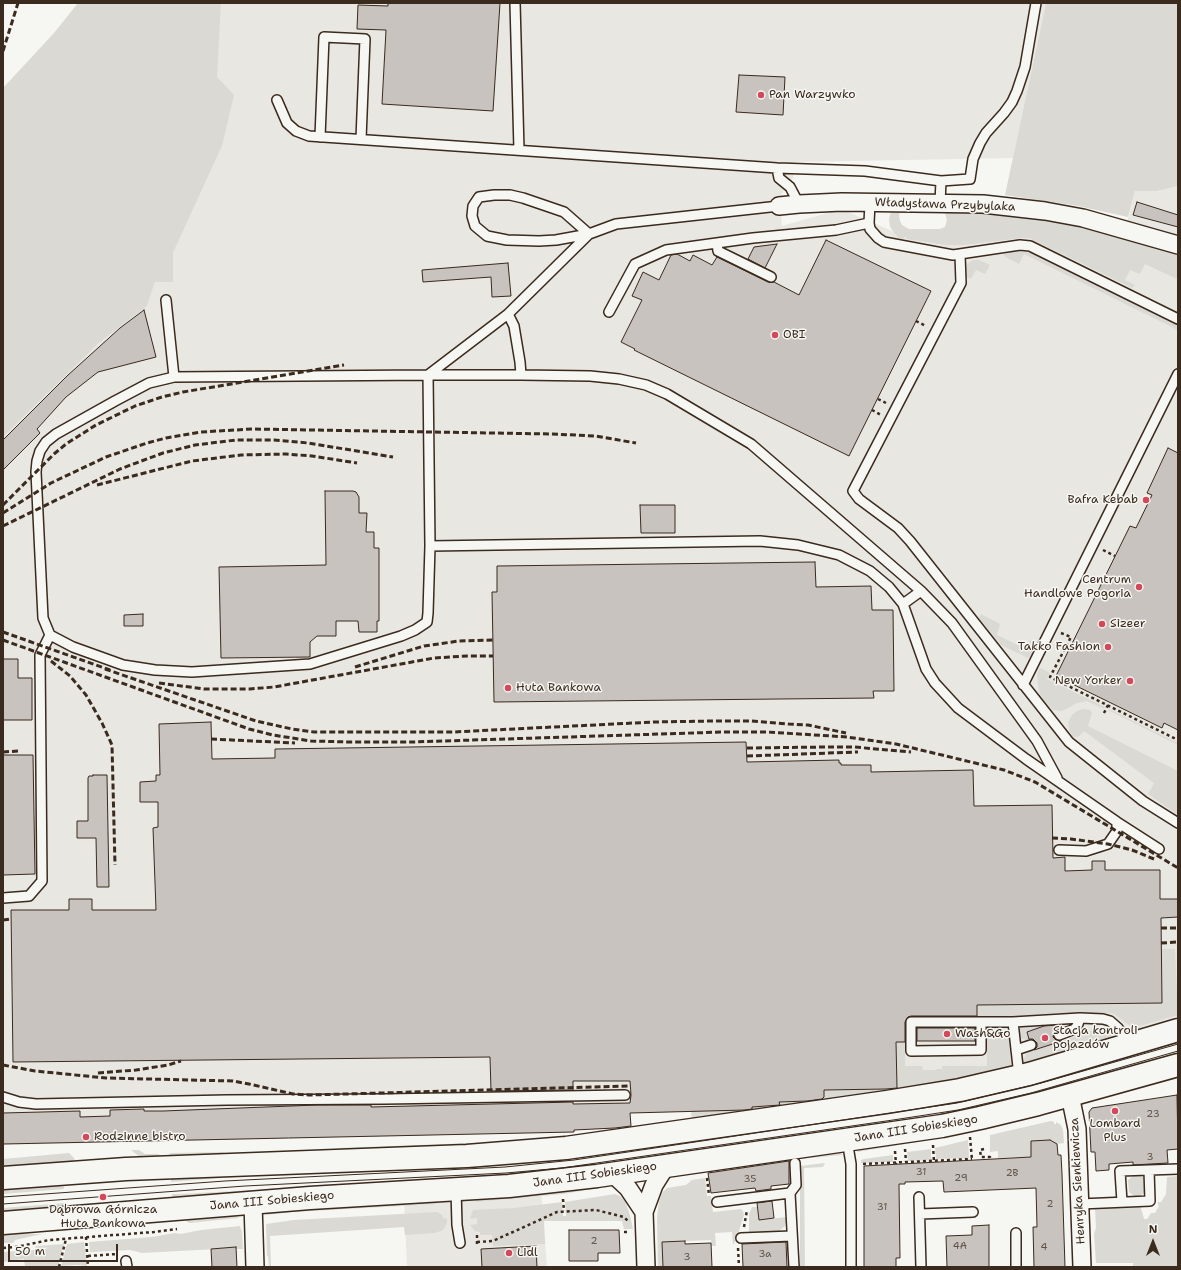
<!DOCTYPE html>
<html>
<head>
<meta charset="utf-8">
<style>
	body { margin:0 }
	#map { position:relative; width:1181px; height:1270px; overflow:hidden; background:#f6f6f2; font-family:"Shantell Sans",sans-serif }
	canvas { display:block }
	.frame { position:absolute; inset:0; border:4px solid #3b2a1e; pointer-events:none }
	.north { position:absolute; left:1133px; top:1222px; width:40px; height:40px; -webkit-text-stroke:3px #f6f6f2; paint-order:stroke; rotate:0deg; font-size:11px; font-weight:700; line-height:16px; text-align:center; color:#3b2a1e }
	.north::after { content:''; display:block; margin:auto; width:14px; height:18px; background:#3b2a1e; clip-path:polygon(50% 0,100% 100%,50% 72%,0 100%) }
	.scale { position:absolute; left:8px; top:1244px; width:110px; height:18px; box-sizing:border-box; border:2px solid #3b2a1e; border-top:0; padding-left:5px; font-size:12px; line-height:14px; white-space:nowrap; color:#3b2a1e; -webkit-text-stroke:3px #f6f6f2; paint-order:stroke }
</style>
</head>
<body>
<div id="map">
<canvas width="1181" height="1270"></canvas>
<div class="frame"></div>
<div class="north">N</div>
<div class="scale">50 m</div>
</div>
<script>
const ctx = document.querySelector('canvas').getContext('2d');
ctx.lineJoin = 'round';
function fill(path, color) {
  ctx.fillStyle = color;
  ctx.fill(path, 'evenodd');
}
function poly(rows) {
  const path = new Path2D();
  for (const r of rows) {
    path.moveTo(r[0], r[1]);
    for (let i = 2; i < r.length; i += 2) path.lineTo(r[i], r[i + 1]);
  }
  return path;
}
function trace(path, color, width, dash) {
  ctx.strokeStyle = color;
  ctx.lineWidth = width;
  ctx.lineCap = dash ? 'butt' : 'round';
  ctx.setLineDash(dash || []);
  ctx.stroke(path);
}
function drawText(font, color, halo, rows, align = 'center') {
  ctx.font = font + ' "Shantell Sans",sans-serif';
  ctx.lineWidth = 3;
  ctx.setLineDash([]);
  ctx.textBaseline = 'middle';
  ctx.strokeStyle = halo;
  ctx.fillStyle = color;
  for (const [text, x, y, turn = 0] of rows) {
    ctx.save();
    ctx.translate(x, y);
    ctx.rotate((+turn || 0) * Math.PI / 180);
    ctx.textAlign = isNaN(turn) ? turn : align;
    if (halo) ctx.strokeText(text, 0, 0);
    ctx.fillText(text, 0, 0);
    ctx.restore();
  }
}
fill(poly([
	[221,3,1046,3,1013,158,794,162,793,178,780,196,782,226,841,209,897,233,1071,230,1178,252,1178,1023,1025,1067,898,1093,824,1090,824,1097,820,1101,780,1102,780,1106,752,1107,752,1110,631,1113,631,1128,575,1130,574,1132,3,1145,3,437,99,343,147,306,155,282,173,282,173,253,222,146,216,77],
	[1178,186,1178,237,1127,223,1135,191,1157,191],
	[541,1190,547,1267,407,1267,404,1199]
]), '#e8e7e2');
fill(poly([
	[78,3,221,3,217,77,234,95,222,146,173,253,173,282,155,282,147,306,99,343,3,437,3,88,54,33],
	[1046,3,1178,3,1178,186,1157,191,1135,191,1128,217,1078,206,1005,195],
	[950,210,1068,221,1178,254,1178,276,1177,279,1145,264,1140,274,1130,270,1125,280,1135,285,1132,288,1029,238,1022,238,965,245,946,245,906,239,906,237,904,237,904,239,899,238,895,234,890,227,889,219,891,212,900,211,899,216,900,221,902,225,909,229,940,229,945,227,947,220,945,213],
	[1019,251,1030,253,1178,326,1178,330,1024,254,1019,264,1004,256,1005,253],
	[973,260,979,260,990,265,985,274,976,270,971,279,967,277,966,268,967,264],
	[981,614,1000,624,997,635,1026,649,1030,640,1034,640,1036,644,1031,656,1028,658,1026,657,1001,645,979,618],
	[1041,668,1050,673,1047,679,1105,707,1104,709,1087,701,1077,703,1062,711,1053,710,1043,699,1039,692,1037,675,1039,669],
	[1083,709,1090,710,1092,713,1088,726,1178,771,1178,815,1148,794,1154,783,1084,731,1078,737,1073,737,1069,730,1068,722,1072,715,1077,711],
	[1109,709,1178,743,1178,745,1108,710],
	[1161,949,1175,949,1178,1015,1133,1028,1114,1014,1109,1013,1055,1013,1019,1016,906,1016,905,1066,922,1066,923,1070,936,1070,936,1069,942,1069,942,1066,987,1066,987,1031,989,1029,995,1029,1009,1035,1011,1065,1009,1071,982,1077,692,1122,691,1111,751,1110,752,1107,779,1106,779,1102,820,1101,824,1097,824,1090,897,1089,896,1007,974,1005,1162,1003],
	[1055,1022,1027,1032,1030,1041,1020,1038,1019,1029,1022,1026],
	[1091,1031,1102,1032,1108,1034,1115,1037,1116,1041,1025,1067,1023,1061,1027,1053],
	[1051,1121,1054,1122,1054,1124,1056,1124,1056,1122,1061,1125,1063,1130,1064,1143,1057,1144,1050,1140,1031,1141,1031,1157,998,1158,998,1151,990,1152,990,1135],
	[975,1130,942,1138,857,1152,862,1145],
	[968,1140,969,1158,936,1159,935,1148],
	[499,1142,498,1147,339,1154,339,1148],
	[931,1149,931,1160,908,1161,907,1152],
	[131,1150,139,1150,145,1154,158,1154,160,1155,160,1160,145,1161],
	[840,1151,842,1155,788,1160,788,1157],
	[226,1152,200,1158,170,1160,169,1154,171,1153],
	[69,1153,74,1158,75,1162,3,1170,3,1159],
	[893,1155,893,1162,861,1163,861,1160,864,1159],
	[825,1163,823,1167,804,1168,805,1267,800,1267,800,1166],
	[272,1174,171,1182,171,1175],
	[1134,1175,1140,1175,1145,1178,1146,1191,1140,1197,1134,1196,1129,1192,1128,1180],
	[1178,1176,1178,1267,1133,1267,1133,1263,1096,1263,1094,1234,1096,1228,1095,1208,1139,1206,1141,1208,1144,1219,1147,1219,1151,1213,1155,1213,1159,1206,1158,1205,1158,1202,1161,1202,1166,1194,1167,1177],
	[705,1178,707,1196,711,1196,713,1212,741,1209,743,1211,744,1215,736,1240,733,1245,732,1232,715,1233,716,1246,711,1246,711,1240,662,1242,663,1267,658,1267,657,1217,659,1202,662,1193,667,1188,686,1185,692,1180],
	[63,1180,64,1189,3,1194,3,1185],
	[409,1182,173,1202,172,1194,179,1194],
	[609,1184,592,1189,563,1194,475,1202,478,1198],
	[615,1194,620,1196,625,1201,630,1215,633,1229,624,1229,622,1221,544,1221,545,1244,493,1246,492,1235,480,1235,480,1232,475,1231,470,1225,477,1224,477,1218,470,1219,473,1210,514,1208,562,1202,563,1216,566,1216,565,1202],
	[1070,1195,1073,1195,1075,1267,1072,1267],
	[428,1198,437,1204,292,1212,266,1215,271,1210],
	[65,1203,66,1211,3,1216,3,1208],
	[752,1207,757,1207,759,1220,787,1217,785,1226,777,1233,751,1233,749,1232,749,1214],
	[437,1212,442,1215,443,1218,447,1219,447,1223,443,1230,435,1233,405,1235,404,1227,270,1236,271,1267,269,1267,268,1256,267,1256,266,1224,294,1220],
	[233,1214,239,1218,189,1223,181,1217],
	[240,1226,242,1232,243,1249,236,1249,235,1248,142,1253,130,1250,90,1252,89,1242,152,1237,175,1233,181,1234,201,1230],
	[3,1233,33,1234,42,1234,15,1240,13,1243,3,1243],
	[84,1242,87,1266,77,1265,61,1266,67,1244],
	[64,1244,58,1267,25,1267,24,1259,3,1262,3,1252,34,1250,36,1246]
]), '#dad9d3');
const building = poly([
	[388,3,500,3,493,111,382,104,386,30,357,29,358,5,388,6,388,3],
	[739,75,785,77,783,115,736,112,739,75],
	[1137,202,1178,215,1178,227,1133,215,1137,202],
	[826,240,931,291,849,456,634,350,635,349,621,342,642,300,632,296,643,272,659,280,671,255,677,254,690,261,693,255,712,265,717,257,768,282,774,282,799,295,826,240],
	[777,244,765,268,748,259,754,247,777,244],
	[508,263,511,296,492,297,491,277,423,282,422,270,508,263],
	[144,310,156,357,98,372,66,397,37,429,40,433,3,470,3,440,67,376,120,328,144,310],
	[1168,448,1178,453,1178,730,1164,723,1162,728,1056,676,1130,526,1136,528,1152,495,1147,493,1168,448],
	[325,491,353,491,356,492,359,497,359,513,367,513,366,532,374,532,374,548,379,548,379,621,377,621,377,632,359,632,358,621,336,621,336,636,317,636,310,642,310,657,221,658,219,567,326,565,325,491],
	[640,505,675,505,675,533,641,533,640,505],
	[815,562,816,587,871,586,872,610,893,610,894,691,873,691,874,698,494,702,492,592,497,592,497,566,815,562],
	[143,614,143,626,124,626,124,615,143,614],
	[3,659,18,659,18,678,32,678,32,720,3,720,3,659],
	[211,722,212,759,275,758,275,749,746,742,747,762,839,760,839,763,841,763,841,765,871,765,871,772,973,770,974,806,1052,805,1053,858,1065,857,1065,871,1092,870,1092,861,1105,861,1105,870,1160,870,1160,899,1178,899,1178,917,1161,918,1162,1003,977,1005,977,1016,911,1016,908,1017,905,1022,905,1042,896,1042,897,1088,886,1089,824,1090,824,1097,822,1099,807,1101,779,1102,780,1105,752,1107,752,1109,745,1110,630,1113,631,1126,615,1128,574,1130,574,1132,3,1144,3,1113,80,1111,80,1117,110,1116,110,1110,144,1109,144,1111,163,1111,317,1105,371,1105,371,1107,573,1102,573,1104,630,1103,631,1095,630,1081,573,1081,573,1090,491,1091,490,1057,13,1062,11,910,69,910,69,899,92,899,92,910,156,910,153,828,158,827,158,802,140,802,140,782,156,781,156,775,160,775,159,724,211,722],
	[3,755,33,755,35,874,3,875,3,755],
	[93,775,107,775,109,887,97,887,96,838,77,838,77,821,88,821,88,778,89,776,93,776,93,775],
	[1056,1025,1058,1029,1054,1032,1053,1037,1056,1040,1062,1041,1034,1050,1037,1047,1037,1043,1033,1039,1029,1039,1027,1032,1044,1026,1056,1025],
	[917,1028,975,1028,975,1041,917,1041,917,1028],
	[1177,1095,1178,1149,1167,1150,1168,1163,1133,1165,1133,1162,1109,1164,1109,1170,1096,1171,1095,1152,1091,1152,1089,1112,1092,1108,1177,1095],
	[1050,1140,1057,1144,1058,1155,1061,1155,1062,1174,1065,1267,1034,1267,1033,1227,1037,1227,1036,1188,944,1192,943,1181,905,1182,905,1184,899,1184,900,1258,896,1258,896,1267,864,1267,864,1166,1031,1157,1031,1141,1050,1140],
	[789,1161,789,1184,771,1186,771,1189,756,1191,755,1188,711,1193,708,1173,789,1161],
	[772,1201,774,1218,759,1220,757,1203,772,1201],
	[989,1225,989,1267,947,1267,946,1236,972,1235,972,1226,989,1225],
	[569,1230,619,1230,620,1253,598,1253,598,1261,569,1261,569,1230],
	[685,1241,685,1244,711,1243,712,1267,663,1267,662,1242,685,1241],
	[786,1242,787,1267,743,1267,742,1244,786,1242],
	[536,1246,537,1267,482,1267,481,1249,536,1246],
	[236,1247,237,1267,212,1267,211,1249,236,1247]
]);
fill(building, '#c8c3be');
trace(building, '#3b2a1e', 1);
const lane = poly([
	[515,3,519,150],
	[277,100,287,123,296,131,309,136,777,168,865,171,941,181,940,203],
	[320,137,324,37,365,39,361,139],
	[777,168,779,178,790,187,799,204],
	[941,181,970,179,973,159,980,143,986,133,1004,113,1012,102,1017,91,1025,67,1036,3],
	[494,195,510,195,523,198,564,212,589,234,556,240,539,241,507,240,487,236,475,226,472,216,473,206,479,197,494,195],
	[870,203,869,223,870,229,878,238,884,242,953,255,1020,245,1030,246,1178,319],
	[779,206,616,224,589,234,508,314,514,326,520,362,521,375,590,376,619,379,646,385,667,394,751,444,921,591,903,604,926,669,935,683,958,708,1026,759,1117,822,1159,849],
	[717,243,718,251,771,277],
	[960,254,961,283,853,491,859,499,898,528,910,541,1069,742,1143,801,1178,823],
	[166,300,174,377],
	[609,312,635,264,666,250,753,238,836,230,869,223],
	[508,314,428,375,430,546,428,613,427,622,415,630,401,636,310,664,192,672,155,670,123,665,73,647,50,635,43,618,36,472,37,461,40,451,46,442,56,434,115,401,149,383,174,377,428,375,521,375],
	[430,546,760,541,798,545,839,555,870,571,889,587,903,604],
	[921,591,952,623,1037,741,1057,778],
	[1023,685,1178,374],
	[1059,850,1086,851,1108,844,1117,831,1117,822],
	[3,898,29,896,42,881,40,655,50,635],
	[981,1022,981,1050,911,1051,911,1022,1013,1022,1080,1018,1103,1019,1110,1021,1118,1028,1129,1045],
	[1013,1022,1019,1076],
	[1059,1035,1075,1029,1078,1024,1080,1018],
	[1016,1050,1031,1045],
	[3,1097,19,1102,36,1104,227,1100,385,1099,625,1095],
	[847,1140,851,1164,851,1267],
	[456,1189,457,1225,460,1243],
	[919,1197,921,1267],
	[717,1202,790,1193],
	[1122,1202,1120,1171,1178,1169],
	[1080,1204,1150,1201,1149,1170],
	[920,1214,973,1212],
	[1016,1233,1016,1267],
	[741,1238,792,1236],
	[126,1261,127,1267],
	[794,1267,790,1193,796,1185,795,1163]
]);
const street = poly([
	[779,206,799,204,842,202,983,204,1045,211,1083,218,1178,245],
	[1070,1095,1077,1129,1082,1267],
	[613,1174,628,1188,644,1212],
	[253,1203,255,1267],
	[646,1267,644,1212,654,1185,666,1166]
]);
const secondary = poly([
	[3,1178,126,1169,467,1156,566,1148,887,1102,960,1090,1029,1074,1178,1030],
	[3,1223,310,1198,509,1186,597,1176,942,1126,980,1118,1038,1104,1178,1065]
]);
trace(lane, '#3b2a1e', 12);
trace(street, '#3b2a1e', 20);
trace(secondary, '#3b2a1e', 25);
trace(poly([
	[916,321,926,326],
	[878,399,886,403],
	[872,410,881,415],
	[1103,550,1115,556],
	[1061,633,1071,637,1050,677,1178,740],
	[1104,713,1108,705],
	[970,1137,972,1160],
	[933,1145,934,1162],
	[905,1149,906,1162],
	[984,1149,980,1150,981,1157,990,1157,990,1159],
	[895,1151,896,1164],
	[863,1164,972,1159],
	[707,1178,709,1195],
	[563,1199,564,1211],
	[744,1227,747,1210],
	[624,1232,630,1232],
	[477,1235,477,1247],
	[86,1237,88,1267],
	[477,1242,493,1241,557,1212,596,1210,624,1217,629,1222],
	[3,1248,16,1247,49,1240,154,1232,177,1229],
	[738,1248,739,1267],
	[88,1256,117,1254],
	[59,1267,66,1239]
]), '#3b2a1e', 2.5, [3, 3]);
trace(lane, '#f6f6f2', 9);
trace(street, '#f6f6f2', 17);
trace(secondary, '#f6f6f2', 22);
trace(poly([
	[3,1197,225,1181,505,1167,574,1160,957,1103,1041,1083,1178,1044],
	[3,1204,245,1186,506,1173,562,1168,893,1120,958,1110,1031,1093,1178,1051]
]), '#3b2a1e', 1);
trace(poly([
	[3,51,18,3],
	[97,485,192,461,241,455,286,454,312,456,357,463],
	[3,505,54,454,66,444,96,425,135,406,162,397,183,392,344,365],
	[3,513,51,483,106,457,147,443,166,438,201,432,252,429,552,434,595,436,636,443],
	[3,526,120,469,163,453,195,445,236,440,274,440,308,443,393,457],
	[3,632,110,670],
	[3,640,249,729,273,735,311,741,349,742,412,742,723,732,767,732,847,737,896,744,1004,770,1035,782,1178,868],
	[51,661,70,676,86,695,102,723,112,745,115,865],
	[355,667,424,646,459,641,493,640],
	[105,669,256,721,292,729,314,732,453,732,654,722,714,721,751,721,789,724,808,725,846,733],
	[159,683,204,689,250,689,274,687,434,658,467,656,493,656],
	[211,739,295,743],
	[747,748,828,747,854,747,911,752],
	[3,752,18,751],
	[747,756,858,752],
	[1052,838,1071,839,1108,844,1132,850,1154,859],
	[3,920,11,919],
	[1161,928,1178,928],
	[1161,943,1178,942],
	[3,1065,35,1071,106,1078,233,1081,249,1084,293,1094,309,1095,630,1086],
	[98,1073,136,1070,168,1065,181,1061]
]), '#3b2a1e', 3, [6, 3]);
for (const [x, y, r, color] of [
	[761,95,4,"#d1495b"],
	[775,335,4,"#d1495b"],
	[1146,500,4,"#d1495b"],
	[1139,587,4,"#d1495b"],
	[1102,624,4,"#d1495b"],
	[1108,647,4,"#d1495b"],
	[1130,681,4,"#d1495b"],
	[508,688,4,"#d1495b"],
	[947,1034,4,"#d1495b"],
	[1045,1038,4,"#d1495b"],
	[1115,1111,4,"#d1495b"],
	[86,1137,4,"#d1495b"],
	[103,1197,4,"#d1495b"],
	[509,1253,4,"#d1495b"]
]) {
  const dot = new Path2D();
  dot.arc(x, y, r, 0, 2 * Math.PI);
  ctx.fillStyle = color;
  ctx.fill(dot);
  trace(dot, '#f6f6f2', 1.5);
}
drawText('10px', '#5e5046', null, [
	["23",1153,1114],
	["3",1150,1157],
	["31",921,1172],
	["2B",1012,1173],
	["29",961,1178],
	["35",750,1179],
	["2",1050,1204],
	["31",882,1207],
	["2",594,1241],
	["4A",960,1246],
	["4",1044,1247],
	["3a",765,1254],
	["3",687,1257]
]);
drawText('12px', '#3b2a1e', '#f6f6f2', [
	["Pan Warzywko",769,95],
	["OBI",783,335],
	["Bafra Kebab",1138,500,"right"],
	["Centrum",1131,580,"right"],
	["Handlowe Pogoria",1131,594,"right"],
	["Sizeer",1110,624],
	["Takko Fashion",1100,647,"right"],
	["New Yorker",1122,681,"right"],
	["Huta Bankowa",516,688],
	["Stacja kontroli",1053,1031],
	["pojazdów",1053,1045],
	["Wash&Go",955,1034],
	["Lombard",1115,1124,"center"],
	["Plus",1115,1138,"center"],
	["Rodzinne bistro",94,1137],
	["Dąbrowa Górnicza",103,1210,"center"],
	["Huta Bankowa",103,1224,"center"],
	["Lidl",517,1253]
], 'left');
drawText('12px', '#3b2a1e', '#f6f6f2', [
	["Władysława Przybylaka",945,205,2],
	["Jana III Sobieskiego",916,1129,-9],
	["Jana III Sobieskiego",595,1175,-8],
	["Henryka Sienkiewicza",1078,1181,-93],
	["Jana III Sobieskiego",272,1201,-5]
]);
</script>
</body>
</html>
